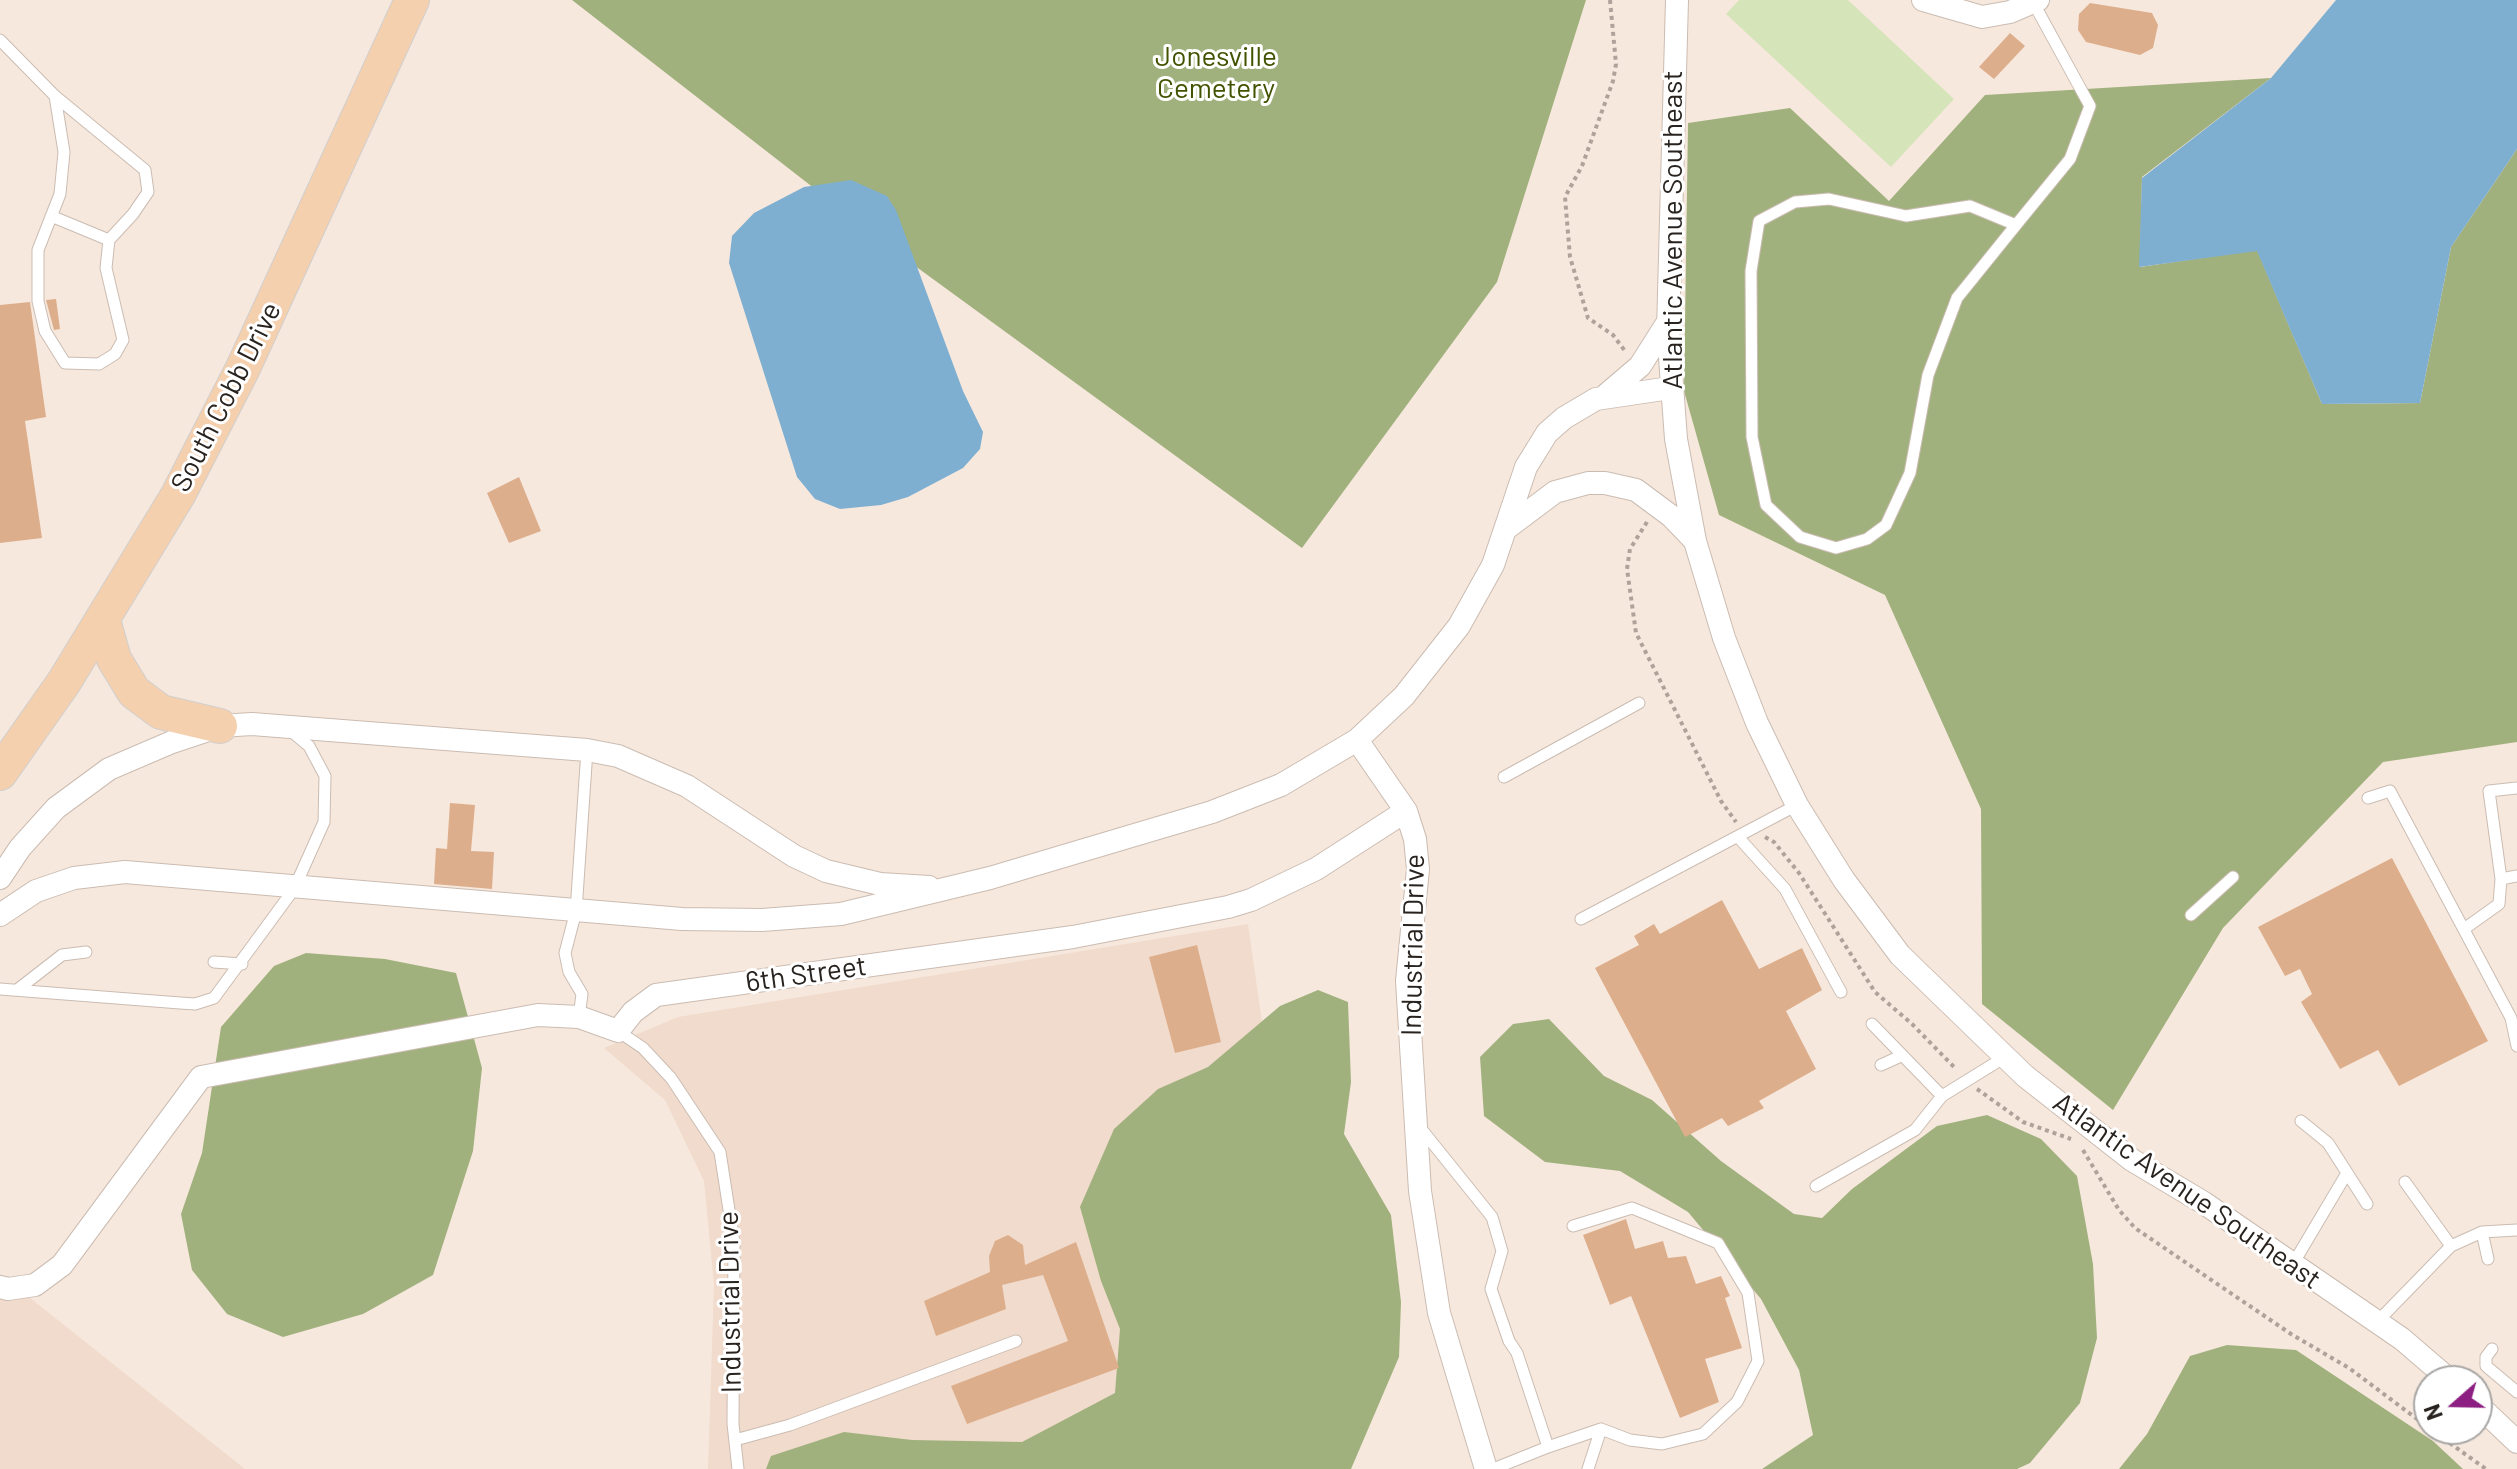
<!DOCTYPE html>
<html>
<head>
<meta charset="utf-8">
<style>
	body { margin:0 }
	#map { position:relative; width:2517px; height:1469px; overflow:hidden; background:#f7e8dd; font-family:Barlow,sans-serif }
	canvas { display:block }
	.north { position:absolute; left:2413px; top:1365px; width:80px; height:80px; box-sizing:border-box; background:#fff; border:2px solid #a9a7a5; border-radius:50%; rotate:250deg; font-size:22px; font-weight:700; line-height:32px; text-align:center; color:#28231f }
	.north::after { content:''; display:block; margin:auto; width:28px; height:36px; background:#8d1f82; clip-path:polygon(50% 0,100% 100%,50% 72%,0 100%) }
</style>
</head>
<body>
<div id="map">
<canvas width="2517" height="1469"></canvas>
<div class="north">N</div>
</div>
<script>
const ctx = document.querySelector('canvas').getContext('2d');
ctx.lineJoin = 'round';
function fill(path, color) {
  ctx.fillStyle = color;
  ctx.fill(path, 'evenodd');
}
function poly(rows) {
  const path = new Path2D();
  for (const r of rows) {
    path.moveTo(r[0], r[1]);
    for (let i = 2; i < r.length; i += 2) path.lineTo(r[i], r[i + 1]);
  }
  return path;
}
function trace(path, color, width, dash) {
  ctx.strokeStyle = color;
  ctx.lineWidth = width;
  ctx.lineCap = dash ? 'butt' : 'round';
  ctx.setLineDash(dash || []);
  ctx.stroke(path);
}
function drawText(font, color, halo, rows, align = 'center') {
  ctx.font = font + ' Barlow,sans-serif';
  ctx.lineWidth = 6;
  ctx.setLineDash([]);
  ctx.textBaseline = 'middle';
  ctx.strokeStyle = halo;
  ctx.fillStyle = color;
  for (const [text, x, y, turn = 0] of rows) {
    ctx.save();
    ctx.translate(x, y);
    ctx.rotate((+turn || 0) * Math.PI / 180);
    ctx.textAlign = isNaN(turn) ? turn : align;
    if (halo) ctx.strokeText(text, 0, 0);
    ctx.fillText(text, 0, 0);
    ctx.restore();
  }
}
fill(poly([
	[1248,924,1326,1469,708,1469,714,1285,704,1181,665,1100,604,1048,678,1017],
	[0,1274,245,1469,0,1469]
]), '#f1dbcc');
fill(poly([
	[1739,0,1848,0,1954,99,1891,167,1726,14]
]), '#d6e4ba');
fill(poly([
	[572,0,1586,0,1497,282,1302,548,900,255],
	[2271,78,2142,177,2140,267,2257,250,2322,404,2420,403,2451,247,2517,149,2517,742,2383,762,2223,928,2113,1110,1982,1004,1981,809,1885,595,1719,515,1684,391,1688,123,1790,108,1889,201,1985,95],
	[306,953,385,959,456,973,482,1068,473,1151,433,1275,363,1314,283,1337,227,1314,192,1270,181,1214,202,1153,221,1027,274,966],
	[1318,990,1348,1002,1351,1082,1344,1134,1391,1215,1401,1302,1399,1357,1351,1469,766,1469,771,1456,844,1432,912,1440,1022,1442,1115,1393,1120,1329,1101,1281,1080,1207,1114,1129,1158,1089,1208,1067,1280,1006],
	[1549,1019,1604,1076,1652,1100,1721,1161,1794,1214,1822,1218,1852,1189,1937,1126,1987,1115,2041,1139,2077,1176,2093,1264,2097,1338,2080,1403,2030,1463,2017,1469,1762,1469,1813,1435,1799,1370,1761,1299,1688,1212,1620,1171,1545,1162,1484,1116,1480,1057,1513,1024],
	[2227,1345,2296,1350,2433,1441,2463,1469,2119,1469,2147,1434,2190,1356]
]), '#a1b17e');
fill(poly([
	[2336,0,2517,0,2517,149,2451,247,2420,403,2322,404,2257,251,2139,267,2142,178,2271,78],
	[851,180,887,196,896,210,963,391,983,432,980,449,963,468,908,497,881,505,840,509,815,499,797,477,729,263,732,236,754,213,804,187]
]), '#7eafd1');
fill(poly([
	[2090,3,2152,13,2158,25,2153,48,2140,55,2086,42,2078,30,2079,14],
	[2010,33,2025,46,1994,79,1979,67],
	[56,299,60,329,54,330,46,300],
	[30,302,46,417,25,421,42,538,0,543,0,305],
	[519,477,541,531,509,543,487,493],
	[450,803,475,805,471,851,494,852,492,889,434,884,436,848,447,849],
	[2392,858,2488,1041,2399,1086,2378,1050,2340,1069,2301,1002,2312,994,2300,969,2285,976,2258,927],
	[1722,900,1759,969,1802,948,1822,990,1786,1011,1816,1069,1759,1101,1764,1108,1728,1126,1722,1118,1685,1137,1595,968,1639,945,1634,936,1654,924,1660,934],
	[1197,945,1221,1042,1175,1053,1149,957],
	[1626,1219,1635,1249,1663,1241,1668,1258,1686,1256,1696,1284,1721,1276,1730,1296,1725,1298,1742,1348,1705,1359,1719,1402,1680,1418,1631,1296,1610,1305,1583,1235],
	[1008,1235,1023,1245,1025,1265,1076,1242,1119,1368,967,1424,951,1386,1068,1341,1043,1275,1002,1285,1006,1309,936,1336,924,1301,990,1272,989,1256,995,1241]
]), '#ddae8c');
const lane = poly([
	[0,40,55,96,145,170,148,192,133,214,109,240,106,268,123,340,115,354,99,364,65,363,45,331,38,301,38,250,60,194,64,152,55,96],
	[51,216,109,240],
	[2016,225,1957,298,1928,375,1910,473,1886,525,1867,539,1836,548,1800,537,1766,505,1752,437,1751,271,1759,221,1795,202,1829,199,1906,216,1970,206,2016,225,2070,159,2090,106,2033,2],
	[1504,777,1639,703],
	[2368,798,2390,791,2511,1018,2517,1046],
	[1738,837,1785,889,1841,992],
	[2501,879,2517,876],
	[2191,915,2233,877],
	[1581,919,1797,805],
	[2464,929,2499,904,2501,879,2489,791,2517,788],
	[214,962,242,964],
	[0,989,180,1003,195,1004,214,998,294,889,324,822,325,776,309,746,291,731],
	[17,990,62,955,86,952],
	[579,1017,582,994,569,972,565,953,576,911,587,750],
	[1872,1024,1942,1096],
	[618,1031,643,1048,671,1078,720,1152,734,1242,733,1424,738,1469],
	[1881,1065,1901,1056],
	[2301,1121,2328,1143,2367,1204],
	[1418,1125,1492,1217,1502,1251,1491,1289,1509,1341,1517,1353,1548,1447,1493,1469],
	[2405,1182,2451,1246],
	[1816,1186,1915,1130,1942,1096,2005,1057],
	[2482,1232,2488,1259],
	[2293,1264,2347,1173],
	[2377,1322,2451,1246,2482,1232,2517,1230],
	[2492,1349,2486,1357,2486,1366,2517,1392],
	[735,1440,790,1425,1016,1341],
	[1548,1447,1601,1429,1630,1440,1662,1444,1703,1434,1737,1402,1758,1361,1748,1293,1718,1243,1632,1208,1573,1226],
	[1588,1469,1601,1429]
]);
const street = poly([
	[1677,0,1668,330,1676,439,1695,541,1724,638,1757,723,1797,805,1844,880,1900,955,2025,1076,2132,1160,2204,1203,2402,1339,2451,1381],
	[1923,0,1982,17,2010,12,2038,0],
	[1606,395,1640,366,1666,325],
	[1507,528,1555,492,1588,483,1605,483,1636,490,1671,516,1695,541],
	[0,878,20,848,56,808,109,769,172,742,220,726,252,724,587,750,618,756,687,786,794,856,826,871,880,884,929,887],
	[0,915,36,891,74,878,125,872,682,919,762,920,841,914,990,878,1212,812,1281,785,1357,740],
	[0,1287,8,1289,35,1285,62,1265,201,1077,538,1015,579,1017,618,1031,633,1012,656,995,1073,937,1228,907,1251,900,1316,869,1406,811],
	[2477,1404,2517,1442],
	[1486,1469,1439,1313,1420,1191,1407,981,1418,869,1415,839,1406,811,1357,740,1404,696,1459,626,1493,565,1526,467,1547,433,1564,418,1596,399,1670,388]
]);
const primary = poly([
	[103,620,114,659,134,692,161,712,220,726],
	[0,773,64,682,178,495,243,368,412,0]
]);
trace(lane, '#cbbcb2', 13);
trace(street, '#cbbcb2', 24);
trace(primary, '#d0cfce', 36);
trace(poly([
	[1610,0,1616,64,1613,81,1582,166,1565,197,1570,257,1588,318,1613,335,1625,351],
	[1647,522,1630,549,1627,569,1636,633,1721,801,1736,822],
	[1765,837,1774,842,1799,873,1875,992,1912,1024,1956,1069],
	[1977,1089,2023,1122,2071,1139],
	[2083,1150,2119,1210,2135,1228,2291,1334,2349,1368,2429,1428],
	[2430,1429,2486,1469]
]), '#aea29a', 4, [4, 4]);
trace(lane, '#fff', 11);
trace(street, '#fff', 22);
trace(primary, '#f5d0af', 34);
drawText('28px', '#425300', '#fff', [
	["Jonesville",1216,57],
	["Cemetery",1216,89]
]);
drawText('28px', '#28231f', '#fff', [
	["Atlantic Avenue Southeast",1673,230,-90],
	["South Cobb Drive",226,397,-63],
	["Industrial Drive",1413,945,-89],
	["6th Street",806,974,-8],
	["Atlantic Avenue Southeast",2187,1191,35],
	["Industrial Drive",730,1302,-91]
]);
</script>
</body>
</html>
